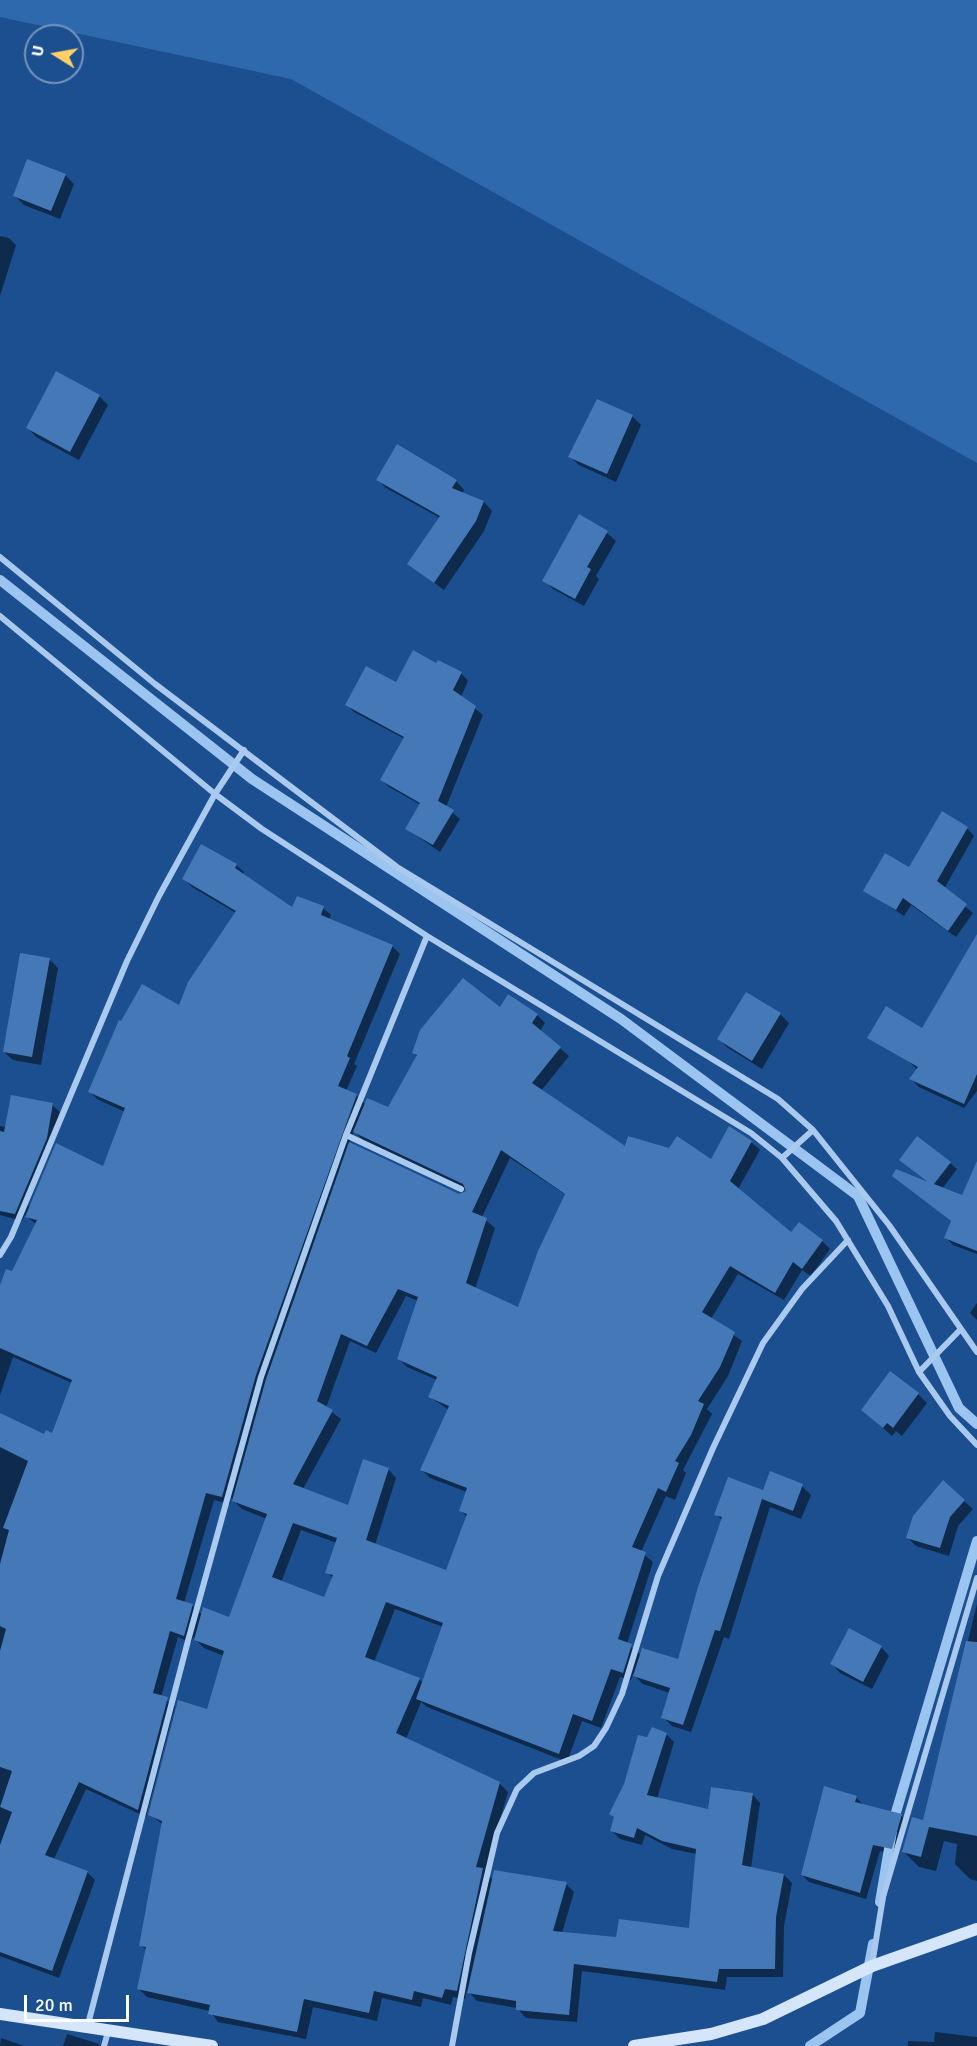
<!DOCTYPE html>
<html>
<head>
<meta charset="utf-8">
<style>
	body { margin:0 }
	#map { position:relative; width:977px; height:2046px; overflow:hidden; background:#1b4f8f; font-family:Signika,sans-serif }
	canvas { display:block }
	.north { position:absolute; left:24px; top:24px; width:60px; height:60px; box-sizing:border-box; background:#1b4f8f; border:2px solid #7695bc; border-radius:50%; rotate:281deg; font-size:16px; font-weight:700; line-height:24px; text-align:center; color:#fff }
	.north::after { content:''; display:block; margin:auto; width:21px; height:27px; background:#ffd166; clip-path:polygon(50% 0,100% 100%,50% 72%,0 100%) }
	.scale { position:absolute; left:24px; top:1995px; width:105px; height:27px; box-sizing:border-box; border:3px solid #fff; border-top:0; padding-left:8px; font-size:18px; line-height:21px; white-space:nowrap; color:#fff; -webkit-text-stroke:4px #1b4f8f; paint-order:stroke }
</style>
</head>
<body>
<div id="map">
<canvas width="977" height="2046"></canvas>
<div class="north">U</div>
<div class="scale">20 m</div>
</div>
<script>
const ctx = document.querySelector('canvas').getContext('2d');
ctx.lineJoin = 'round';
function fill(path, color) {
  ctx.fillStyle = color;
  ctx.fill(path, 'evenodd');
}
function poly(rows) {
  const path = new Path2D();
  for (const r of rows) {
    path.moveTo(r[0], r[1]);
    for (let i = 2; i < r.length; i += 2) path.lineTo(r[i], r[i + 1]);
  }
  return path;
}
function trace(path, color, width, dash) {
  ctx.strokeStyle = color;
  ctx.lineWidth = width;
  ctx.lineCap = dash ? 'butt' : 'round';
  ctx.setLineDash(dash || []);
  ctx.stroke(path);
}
fill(poly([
	[0,0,977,0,977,463,291,79,0,17]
]), '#2e69ad');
fill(poly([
	[65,175,74,184,60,219,24,205,15,196],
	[0,236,9,238,16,245,0,296],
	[99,396,108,405,79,460,36,437,28,428],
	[632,416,641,425,616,482,579,465,570,457],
	[378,480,456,481,464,490,462,494,484,502,492,511,484,531,444,590,409,564,440,518,386,488],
	[607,533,616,541,596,576,599,579,584,606,553,589,544,580],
	[437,665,461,673,468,681,461,697,483,715,446,807,460,819,440,852,407,829,421,805,389,787,382,780,405,739,354,712,347,705],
	[967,828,974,836,944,889,973,913,956,937,911,905,904,916,865,890,909,869],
	[236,865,244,872,242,875,293,910,323,908,331,915,329,920,392,946,400,954,354,1064,357,1066,346,1091,356,1095,366,1105,389,1109,417,1057,414,1053,500,1010,537,1015,545,1023,540,1031,569,1056,541,1091,626,1148,711,1162,751,1142,760,1150,738,1189,791,1234,822,1241,830,1249,811,1276,802,1270,784,1300,738,1274,711,1319,742,1341,728,1376,707,1409,712,1414,683,1470,686,1473,675,1500,666,1496,641,1552,653,1562,627,1644,641,1655,679,1661,723,1521,716,1514,764,1492,802,1486,811,1495,801,1519,770,1507,729,1639,724,1637,691,1732,672,1726,663,1717,670,1693,643,1684,633,1674,631,1680,620,1677,601,1728,582,1721,567,1762,427,1707,421,1702,406,1739,499,1783,508,1792,485,1871,493,1880,566,1884,574,1892,562,1933,618,1939,690,1930,697,1854,672,1849,645,1835,642,1845,620,1839,612,1831,615,1818,611,1814,647,1739,666,1734,674,1742,657,1799,709,1811,752,1794,760,1803,751,1868,784,1875,792,1883,784,1926,783,1977,727,1977,725,1990,582,1971,577,2022,526,2018,517,2008,477,2001,467,1990,465,1999,453,1997,451,2005,423,1998,421,2007,382,1998,377,2021,313,2007,306,2039,218,2022,210,2011,147,1997,139,1989,147,1951,141,1945,163,1825,150,1814,208,1711,224,1656,204,1648,193,1637,191,1643,178,1637,161,1697,175,1706,146,1817,86,1789,54,1859,87,1872,95,1880,59,1978,0,1956,0,1414,45,1436,53,1435,72,1383,13,1357,0,1395,0,1289,13,1273,37,1225,25,1215,22,1221,0,1215,0,1126,6,1127,52,1105,60,1112,52,1145,28,1206,31,1207,103,1168,125,1112,97,1099,90,1092,179,1007,236,913,192,887,184,879],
	[354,1131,363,1140,468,1191,459,1195,349,1144],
	[510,1158,566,1195,519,1309,475,1289,495,1228,482,1217],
	[406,1296,418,1301,399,1359,407,1367,437,1380,430,1397,449,1410,422,1470,430,1478,467,1492,460,1510,467,1517,446,1572,375,1545,396,1478,388,1469,349,1507,303,1489,341,1419,326,1408,350,1341,376,1353],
	[231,1498,242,1509,267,1519,230,1618,202,1615,192,1605,184,1603,214,1500,230,1504],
	[301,1530,337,1543,327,1572,333,1578,325,1599,281,1583],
	[395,1609,443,1627,423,1683,419,1679,374,1662],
	[49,959,58,968,41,1065,13,1060,4,1052],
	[977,978,977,1091,964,1108,919,1087,911,1079,918,1070,908,1061],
	[746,994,780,1014,789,1023,762,1069,728,1048,719,1039],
	[950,1163,957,1169,942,1189,977,1203,977,1254,953,1245,946,1238,952,1222,894,1176,929,1184],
	[977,1303,977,1320,970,1313],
	[918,1394,927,1403,902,1436,896,1431,892,1436,863,1410],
	[964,1501,973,1509,958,1526,949,1556,916,1546,907,1537],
	[977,1604,977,1881,970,1879,955,1864,957,1844,944,1841,936,1871,919,1867,903,1851,924,1821],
	[881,1647,889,1656,872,1689,840,1673,832,1664],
	[856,1797,863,1805,901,1815,908,1822,898,1855,880,1851,866,1899,809,1882,802,1875],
	[935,2032,977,2037,977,2046,908,2046,908,2041,934,2042],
	[67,2034,99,2044,100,2046,63,2046],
	[1,2038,24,2046,0,2046]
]), '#0007');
trace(poly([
	[0,580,252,779,621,1019,858,1196,959,1408,977,1424],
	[880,1902,894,1819,977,1541],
	[810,2046,860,2013,873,1944]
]), '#9cc4f0', 10);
fill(poly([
	[27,159,66,174,51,211,13,196],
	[56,371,100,395,70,452,26,428],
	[597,399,633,415,607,474,568,457],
	[397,444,457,480,452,488,484,501,476,521,434,583,407,564,440,516,376,480],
	[579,514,608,531,587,567,591,569,575,599,542,581],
	[413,650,436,663,438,660,462,672,453,690,476,706,438,801,454,810,433,845,405,829,420,803,380,780,404,737,345,705,366,666,396,682],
	[942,811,968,827,937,881,967,904,948,931,903,898,896,910,863,891,885,853,909,867],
	[201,844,237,864,235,868,292,907,297,896,324,906,321,915,393,945,347,1056,350,1058,338,1086,357,1094,256,1375,222,1497,206,1493,176,1599,193,1604,184,1636,170,1631,153,1693,168,1697,138,1810,79,1782,45,1855,88,1871,52,1971,0,1952,0,1845,12,1812,0,1807,12,1771,0,1767,0,1651,6,1629,0,1626,0,1564,9,1530,3,1528,28,1461,0,1447,0,1413,44,1434,46,1430,52,1433,72,1380,0,1348,0,1285,6,1269,12,1271,37,1220,25,1217,56,1143,103,1166,125,1108,88,1092,119,1020,121,1021,142,984,179,1005,188,982,236,911,182,879],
	[977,934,977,1074,964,1104,909,1079,918,1067,867,1038,886,1006,922,1028],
	[20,953,50,958,32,1057,3,1052],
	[463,978,500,1007,508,994,538,1014,532,1023,561,1047,532,1083,625,1146,628,1136,669,1148,677,1136,711,1159,729,1126,752,1141,730,1181,791,1232,799,1222,823,1240,802,1269,793,1262,775,1293,730,1266,702,1312,735,1332,720,1367,698,1401,704,1404,691,1435,675,1461,679,1463,666,1492,658,1488,632,1547,646,1552,618,1639,632,1644,623,1673,611,1669,592,1721,573,1714,559,1754,416,1699,443,1623,386,1602,365,1657,420,1678,396,1733,500,1782,476,1867,483,1868,457,1991,445,1989,442,1998,414,1991,412,2000,374,1991,369,2013,304,1999,297,2032,208,2014,210,2005,137,1989,146,1947,139,1946,162,1821,148,1815,178,1700,207,1709,224,1651,194,1640,203,1607,229,1617,267,1514,232,1501,266,1379,349,1142,459,1194,466,1191,463,1184,353,1132,367,1098,388,1107,417,1055,412,1053,420,1030],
	[501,1150,565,1194,538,1251,518,1307,466,1283,487,1218,472,1212],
	[398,1289,418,1297,397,1359,437,1377,428,1397,449,1406,420,1470,467,1488,459,1511,467,1514,446,1570,366,1540,389,1468,363,1459,348,1505,293,1484,333,1410,317,1401,341,1334,367,1346],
	[293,1523,337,1538,325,1573,333,1575,324,1597,272,1577],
	[746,992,781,1013,752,1061,717,1039],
	[11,1095,53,1103,47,1138,15,1214,0,1211,0,1131,4,1132],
	[917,1136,951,1162,934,1184,962,1195,977,1161,977,1251,944,1238,951,1221,892,1176,896,1169,928,1182,899,1160],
	[890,1371,919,1393,893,1428,887,1423,883,1428,861,1410],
	[770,1471,803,1484,793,1511,762,1499,720,1631,715,1630,683,1725,661,1718,670,1688,633,1676,642,1648,678,1659,698,1587,722,1517,714,1515,728,1477,763,1490],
	[943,1480,965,1500,950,1517,940,1548,906,1538,913,1516],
	[849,1628,882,1646,863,1682,830,1664],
	[966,1641,977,1642,977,1836,929,1827,921,1857,902,1852,912,1817,923,1820],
	[652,1727,667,1733,647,1795,708,1809,711,1787,753,1793,742,1865,784,1874,776,1917,775,1969,719,1969,717,1982,574,1964,569,2015,516,2010,516,2001,467,1993,494,1870,567,1882,553,1931,616,1937,619,1919,689,1928,696,1849,662,1841,637,1828,634,1838,610,1831,614,1817,609,1814,624,1784,638,1735,647,1737],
	[824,1786,857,1796,855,1802,902,1814,892,1849,873,1845,860,1893,801,1875]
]), '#4478b7');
trace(poly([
	[0,557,155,684,397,867,778,1099,813,1130,889,1225,977,1352],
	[0,616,215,794,262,829,427,936,751,1133,782,1158,836,1221,888,1306,919,1372,950,1416,977,1445],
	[346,1135,461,1189],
	[782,1158,813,1130],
	[0,1255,11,1237,127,961,159,896,215,794,244,750],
	[919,1372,960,1330],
	[872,1965,883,1897,977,1578],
	[87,2028,189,1637,261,1377,346,1135,427,936],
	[104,2046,108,2032],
	[452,2046,469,1953,497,1833,517,1789,534,1773,579,1756,594,1746,606,1728,622,1694,658,1576,713,1448,763,1343,802,1289,848,1240]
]), '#a9c9ee', 6);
trace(poly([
	[0,2014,212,2046],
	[634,2046,711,2034,763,2019,872,1966,977,1929]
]), '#d6e6fa', 12);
</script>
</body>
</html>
